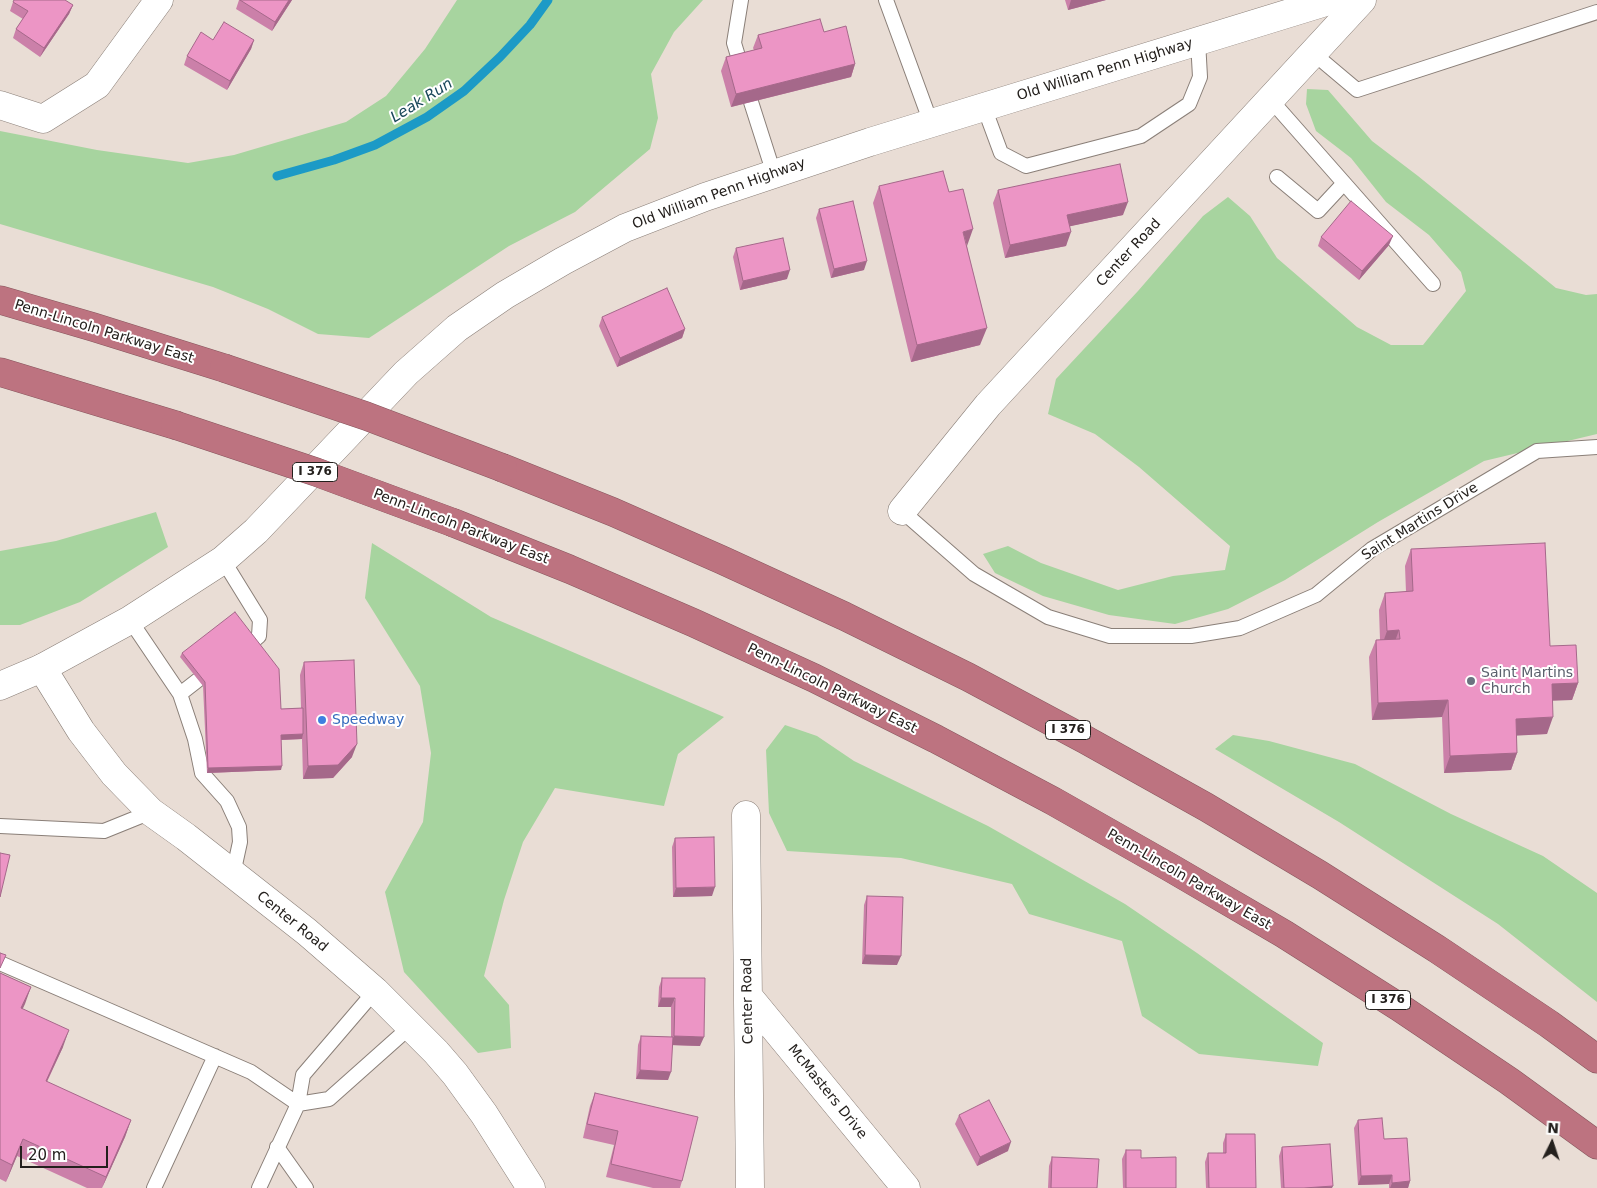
<!DOCTYPE html>
<html>
<head>
<meta charset="utf-8">
<style>
	body { margin:0 }
	#map { position:relative; width:1597px; height:1188px; overflow:hidden; background:#e9ddd5; font-family:"DejaVu Sans",sans-serif }
	canvas { display:block }
	.north { position:absolute; left:1527px; top:1118px; width:50px; height:50px; -webkit-text-stroke:4px #fff; paint-order:stroke; rotate:4deg; font-size:14px; font-weight:700; line-height:20px; text-align:center; color:#24201d }
	.north::after { content:''; display:block; margin:auto; width:18px; height:22px; background:#24201d; clip-path:polygon(50% 0,100% 100%,50% 72%,0 100%) }
	.scale { position:absolute; left:20px; top:1146px; width:88px; height:22px; box-sizing:border-box; border:2px solid #24201d; border-top:0; padding-left:6px; font-size:15px; line-height:18px; white-space:nowrap; color:#24201d; -webkit-text-stroke:4px #fff; paint-order:stroke }
</style>
</head>
<body>
<div id="map">
<canvas width="1597" height="1188"></canvas>
<div class="north">N</div>
<div class="scale">20 m</div>
</div>
<script>
const ctx = document.querySelector('canvas').getContext('2d');
ctx.lineJoin = 'round';
function fill(path, color) {
  ctx.fillStyle = color;
  ctx.fill(path, 'evenodd');
}
function poly(rows) {
  const path = new Path2D();
  for (const r of rows) {
    path.moveTo(r[0], r[1]);
    for (let i = 2; i < r.length; i += 2) path.lineTo(r[i], r[i + 1]);
  }
  return path;
}
function trace(path, color, width, dash) {
  ctx.strokeStyle = color;
  ctx.lineWidth = width;
  ctx.lineCap = dash ? 'butt' : 'round';
  ctx.setLineDash(dash || []);
  ctx.stroke(path);
}
function drawText(font, color, halo, rows, align = 'center') {
  ctx.font = font + ' "DejaVu Sans",sans-serif';
  ctx.lineWidth = 4;
  ctx.setLineDash([]);
  ctx.textBaseline = 'middle';
  ctx.strokeStyle = halo;
  ctx.fillStyle = color;
  for (const [text, x, y, turn = 0] of rows) {
    ctx.save();
    ctx.translate(x, y);
    ctx.rotate((+turn || 0) * Math.PI / 180);
    ctx.textAlign = isNaN(turn) ? turn : align;
    if (halo) ctx.strokeText(text, 0, 0);
    ctx.fillText(text, 0, 0);
    ctx.restore();
  }
}
fill(poly([
	[457,0,703,0,674,32,651,74,658,118,650,149,575,212,509,246,369,338,318,334,268,309,213,287,0,224,0,131,97,150,188,163,234,155,346,122,386,96,425,49],
	[1307,89,1328,90,1372,141,1418,176,1556,288,1586,295,1597,294,1597,434,1484,461,1378,522,1285,580,1228,609,1175,624,1109,615,1043,596,995,573,983,554,1008,546,1041,563,1118,590,1173,576,1225,570,1230,546,1139,467,1095,434,1048,414,1056,379,1138,291,1203,216,1228,197,1250,216,1277,258,1357,327,1391,345,1423,345,1466,291,1461,272,1429,235,1386,202,1351,158,1316,131,1306,104],
	[156,512,168,547,80,602,20,625,0,625,0,551,56,541],
	[372,543,491,617,724,717,678,754,664,806,555,788,523,842,504,900,484,976,509,1005,511,1048,478,1053,404,972,385,892,423,822,431,753,420,686,365,598],
	[785,725,817,736,854,761,988,826,1125,904,1197,953,1323,1043,1318,1066,1199,1054,1142,1016,1122,941,1029,914,1012,884,901,858,787,851,769,813,766,750],
	[1233,735,1269,741,1355,764,1451,814,1543,856,1597,893,1597,1002,1498,924,1339,822,1215,749]
]), '#a7d49f');
trace(poly([
	[277,176,334,160,375,145,427,117,464,91,500,57,530,25,548,0]
]), '#1c9ac6', 9);
const service = poly([
	[741,0,734,43,741,66],
	[886,0,931,123],
	[1313,53,1357,90,1597,12],
	[1270,99,1433,284],
	[751,102,774,174],
	[984,107,1001,153,1026,166,1141,136,1189,104,1200,77,1198,41],
	[1277,177,1318,211,1344,183],
	[902,511,974,574,1048,617,1110,636,1191,636,1240,628,1316,595,1372,549,1537,451,1597,447],
	[223,560,260,620,259,636,253,641],
	[130,620,180,694,195,739,202,773,227,801,239,827,240,842,233,874],
	[180,694,198,680],
	[0,826,104,831,151,812],
	[0,963,251,1072,298,1104,259,1188],
	[375,991,303,1075,298,1104,329,1099,411,1026],
	[277,1147,306,1188],
	[154,1188,215,1056]
]);
const minor = poly([
	[0,105,43,119,97,85,159,0],
	[902,511,988,405,1362,0],
	[746,815,750,1188],
	[748,996,906,1188]
]);
const tertiary = poly([
	[42,668,81,731,114,774,151,812,186,837,307,932,375,991,436,1052,455,1074,484,1114,531,1188]
]);
const secondary = poly([
	[0,686,42,668,130,620,223,560,256,531,406,373,457,328,505,295,563,261,625,228,705,197,870,142,1332,0]
]);
const motorway = poly([
	[0,300,93,327,224,368],
	[0,372,175,425],
	[503,468,613,512,722,560,844,616,968,677,1086,740,1206,807,1320,875,1437,949,1549,1024,1597,1059],
	[454,523,569,569,694,623,814,678,936,739,1053,801,1171,868,1284,934,1399,1007,1509,1081,1597,1145]
]);
trace(service, '#8a7f78', 16);
trace(minor, '#8a7f78', 29);
trace(tertiary, '#8a7f78', 29);
trace(secondary, '#8a7f78', 29);
trace(motorway, '#87565d', 29);
trace(service, '#fff', 14);
trace(minor, '#fff', 28);
trace(tertiary, '#fff', 28);
trace(secondary, '#fff', 28);
trace(motorway, '#bd7380', 28);
const motorwayBridge = poly([
	[224,368,366,416,503,468],
	[175,425,316,472,454,523]
]);
trace(motorwayBridge, '#87565d', 29, []);
trace(motorwayBridge, '#bd7380', 28);
fill(poly([
	[239,0,292,0,272,31,236,9],
	[1065,0,1106,0,1068,10],
	[13,2,73,5,69,14,40,57,13,38,16,29,23,19,10,11],
	[824,32,855,64,851,77,731,107,721,71,726,57,754,50,753,48,758,35],
	[213,40,254,40,251,49,227,90,184,65,187,56],
	[879,186,949,192,967,246,980,345,911,362,873,203],
	[998,190,1123,215,1070,226,1066,246,1005,258,993,203],
	[819,209,864,270,831,278,816,218],
	[1321,237,1389,245,1359,280,1318,246],
	[736,248,787,279,740,290,733,257],
	[602,317,685,329,682,338,617,367,599,326],
	[1411,549,1550,646,1578,683,1572,700,1552,700,1547,734,1516,735,1517,753,1511,770,1444,773,1442,717,1372,720,1369,657,1376,640,1380,640,1379,610,1385,593,1406,592,1405,566],
	[182,653,281,709,301,708,300,675,304,662,352,757,333,778,303,779,302,739,281,740,281,770,207,773,203,686,180,657],
	[675,838,712,896,673,897,672,847],
	[867,896,897,965,862,964,864,905],
	[0,973,31,987,22,1009,63,1047,47,1082,131,1120,125,1137,102,1188,87,1188,17,1156,6,1182,0,1179],
	[662,978,700,1046,672,1045,668,1080,636,1079,638,1045,641,1036,671,1037,671,1007,658,1007,659,987],
	[595,1093,682,1181,680,1188,653,1188,606,1177,614,1145,583,1138,590,1106],
	[959,1115,1008,1151,977,1166,955,1124],
	[1358,1120,1384,1139,1410,1181,1408,1188,1389,1188,1389,1184,1358,1185,1354,1128],
	[1226,1134,1256,1188,1206,1188,1205,1162,1208,1153,1223,1153,1223,1143],
	[1282,1147,1332,1188,1281,1188,1279,1156],
	[1126,1150,1141,1158,1176,1188,1123,1188,1122,1159],
	[1052,1157,1097,1188,1048,1188,1049,1166]
]), '#cb80a9');
fill(poly([
	[289,0,292,0,272,31,275,22],
	[1071,0,1106,0,1068,10],
	[73,5,69,14,40,57,44,48],
	[254,40,251,49,227,90,230,81],
	[855,64,851,77,731,107,736,94],
	[1128,202,1123,215,1062,228,1067,215],
	[973,229,967,246,963,232],
	[1071,232,1066,246,1005,258,1010,245],
	[1393,236,1389,245,1359,280,1362,271],
	[867,261,864,270,831,278,834,269],
	[790,270,787,279,740,290,743,281],
	[987,328,980,345,911,362,917,345],
	[685,329,682,338,617,367,620,358],
	[1399,630,1393,647,1381,648,1387,631],
	[1578,683,1572,700,1546,701,1552,684],
	[1448,700,1442,717,1372,720,1378,703],
	[1553,717,1547,734,1510,736,1516,719],
	[303,734,302,739,279,740,281,735],
	[357,744,352,757,333,778,303,779,308,766],
	[1517,753,1511,770,1444,773,1450,756],
	[282,766,281,770,207,773,208,768],
	[715,887,712,896,673,897,676,888],
	[865,955,901,956,897,965,862,964],
	[31,987,25,1004,15,1025,21,1008],
	[661,998,675,998,671,1007,658,1007],
	[69,1030,63,1047,39,1098,46,1081],
	[674,1036,704,1037,700,1046,670,1045],
	[640,1070,671,1072,668,1080,636,1079],
	[131,1120,125,1137,102,1188,106,1177],
	[23,1139,17,1156,6,1182,12,1165],
	[1011,1142,1008,1151,977,1166,980,1157],
	[1392,1175,1389,1184,1358,1185,1361,1176],
	[1410,1181,1408,1188,1390,1188,1392,1183],
	[1333,1186,1332,1188,1304,1188]
]), '#a5688a');
const building = poly([
	[14,0,65,0,73,5,44,48,16,29,28,11,13,2,14,0],
	[240,0,289,0,275,22,240,0],
	[820,19,824,32,846,26,855,64,736,94,726,57,762,48,758,35,820,19],
	[224,22,254,40,230,81,187,56,201,32,213,40,224,22],
	[1120,164,1128,202,1067,215,1071,232,1010,245,998,190,1120,164],
	[943,171,949,192,963,189,973,229,963,232,987,328,917,345,879,186,943,171],
	[853,201,867,261,834,269,819,209,853,201],
	[1351,201,1393,236,1362,271,1321,237,1351,201],
	[783,238,790,270,743,281,736,248,783,238],
	[667,288,685,329,620,358,602,317,667,288],
	[1545,543,1550,646,1576,645,1578,683,1552,684,1553,717,1516,719,1517,753,1450,756,1448,700,1378,703,1376,640,1400,639,1399,630,1387,631,1385,593,1413,591,1411,549,1545,543],
	[235,612,279,669,281,709,303,708,303,734,281,735,282,766,208,768,205,682,182,653,235,612],
	[354,660,357,744,338,765,308,766,304,662,354,660],
	[714,837,715,887,676,888,675,838,714,837],
	[0,853,10,855,0,897,0,853],
	[867,896,903,897,901,956,865,955,867,896],
	[0,953,6,955,0,968,0,953],
	[0,973,31,987,21,1008,69,1030,46,1081,131,1120,106,1177,23,1139,12,1165,0,1159,0,973],
	[662,978,705,978,704,1037,674,1036,675,998,661,998,662,978],
	[641,1036,673,1037,671,1072,640,1070,641,1036],
	[595,1093,698,1117,682,1181,611,1164,618,1131,587,1124,595,1093],
	[989,1100,1011,1142,980,1157,959,1115,989,1100],
	[1382,1118,1384,1139,1407,1138,1410,1181,1392,1183,1392,1175,1361,1176,1358,1120,1382,1118],
	[1226,1134,1255,1134,1256,1188,1209,1188,1208,1153,1226,1153,1226,1134],
	[1330,1144,1333,1186,1304,1188,1284,1188,1282,1147,1330,1144],
	[1126,1150,1141,1150,1141,1158,1176,1157,1176,1188,1126,1188,1126,1150],
	[1052,1157,1099,1159,1097,1188,1051,1188,1052,1157]
]);
fill(building, '#ec95c5');
trace(building, '#a5688a', 1);
for (const [x, y, r, color] of [
	[1471,681,5,"#6b7280"],
	[322,720,5,"#3f7fe0"]
]) {
  const dot = new Path2D();
  dot.arc(x, y, r, 0, 2 * Math.PI);
  ctx.fillStyle = color;
  ctx.fill(dot);
  trace(dot, '#fff', 2);
}
for (const [x, y, w] of [
	[315,472,45],
	[1068,730,45],
	[1388,1000,45]
]) {
  const box = new Path2D();
  box.roundRect(x - w / 2, y - 9.5, w, 19, 4);
  ctx.fillStyle = '#fff';
  ctx.fill(box);
  trace(box, '#24201d', 1);
}
drawText('bold 12px', '#24201d', null, [
	["I 376",315,472],
	["I 376",1068,730],
	["I 376",1388,1000]
]);
drawText('14px', '#24201d', '#fff', [
	["Old William Penn Highway",1105,70,-17],
	["Old William Penn Highway",719,194,-20],
	["Center Road",1129,253,-47],
	["Penn-Lincoln Parkway East",104,332,17],
	["Saint Martins Drive",1420,522,-32],
	["Penn-Lincoln Parkway East",461,527,21],
	["Penn-Lincoln Parkway East",832,689,26],
	["Penn-Lincoln Parkway East",1189,880,30],
	["Center Road",292,922,39],
	["Center Road",748,1001,-91],
	["McMasters Drive",827,1092,51]
]);
drawText('14px', '#5b616d', '#fff', [
	["Saint Martins",1481,673],
	["Church",1481,689]
], 'left');
drawText('14px', '#366cbe', '#fff', [
	["Speedway",332,720]
], 'left');
drawText('italic 15px', '#18475a', '#fff', [
	["Leak Run",422,101,-32]
]);
</script>
</body>
</html>
